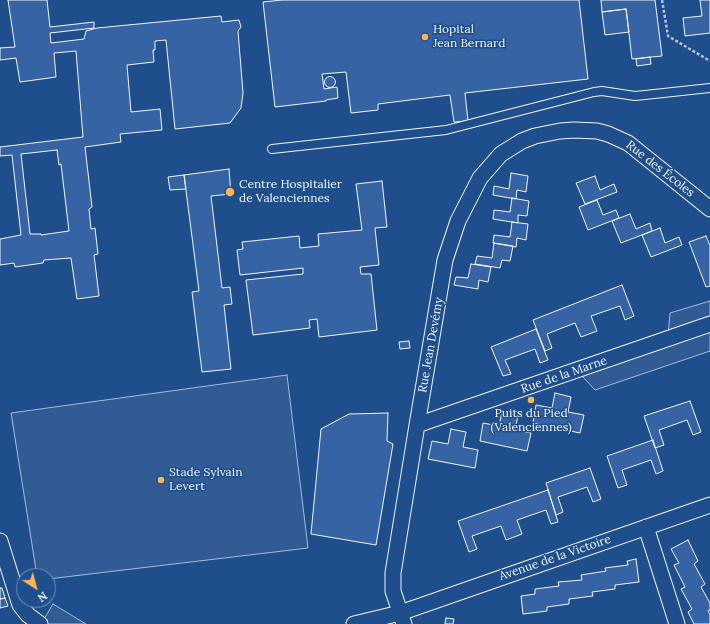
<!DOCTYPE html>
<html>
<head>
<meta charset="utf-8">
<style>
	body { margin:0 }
	#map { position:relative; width:710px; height:624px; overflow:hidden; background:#1f4e8c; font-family:Lora,serif }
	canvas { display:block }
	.north { position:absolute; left:16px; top:568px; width:40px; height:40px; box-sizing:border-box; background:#1f4e8c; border:1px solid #7391ba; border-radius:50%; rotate:144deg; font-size:11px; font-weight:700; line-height:16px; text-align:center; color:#f2f6ff }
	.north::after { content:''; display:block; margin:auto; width:14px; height:18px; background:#ffb74d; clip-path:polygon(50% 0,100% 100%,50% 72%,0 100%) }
</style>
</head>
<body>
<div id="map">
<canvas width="710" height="624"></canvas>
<div class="north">N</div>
</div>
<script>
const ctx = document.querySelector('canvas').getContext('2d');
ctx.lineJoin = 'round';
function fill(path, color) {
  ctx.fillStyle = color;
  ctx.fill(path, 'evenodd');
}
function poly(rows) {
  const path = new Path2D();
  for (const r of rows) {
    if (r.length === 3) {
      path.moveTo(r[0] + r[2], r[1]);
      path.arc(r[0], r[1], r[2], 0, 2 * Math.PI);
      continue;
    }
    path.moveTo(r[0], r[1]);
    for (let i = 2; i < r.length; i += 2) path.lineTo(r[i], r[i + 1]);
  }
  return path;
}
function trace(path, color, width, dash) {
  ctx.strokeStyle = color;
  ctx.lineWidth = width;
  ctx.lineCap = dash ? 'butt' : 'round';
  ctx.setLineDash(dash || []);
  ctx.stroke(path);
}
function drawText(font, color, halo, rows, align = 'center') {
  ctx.font = font + ' Lora,serif';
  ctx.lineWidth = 3;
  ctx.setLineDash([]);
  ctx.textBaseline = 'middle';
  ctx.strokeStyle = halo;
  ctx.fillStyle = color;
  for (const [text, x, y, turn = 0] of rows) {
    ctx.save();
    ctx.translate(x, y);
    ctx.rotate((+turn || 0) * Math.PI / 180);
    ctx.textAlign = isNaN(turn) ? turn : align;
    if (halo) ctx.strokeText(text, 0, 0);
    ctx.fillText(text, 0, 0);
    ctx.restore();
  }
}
const built = poly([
	[710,301,710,351,595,390,582,376,667,347,670,313,710,301],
	[287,375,308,548,48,579,48,576,37,576,11,413,287,375],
	[53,604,86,624,41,624,53,604]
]);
fill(built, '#305b95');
trace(built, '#a8bbd7', 1);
const building = poly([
	[8,0,47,0,50,27,94,22,94,28,50,33,51,43,84,39,86,31,97,28,221,16,222,22,239,20,241,27,238,31,243,93,241,108,230,123,175,129,166,40,155,41,155,50,153,50,154,62,127,65,131,112,160,109,162,130,120,134,121,142,85,147,92,207,89,209,91,229,95,228,98,254,94,255,99,296,77,299,71,258,44,260,43,263,15,267,14,263,0,265,0,239,21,235,12,155,0,156,0,147,83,137,76,51,54,53,56,77,20,82,16,58,0,60,0,48,15,47,8,0],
	[57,150,59,165,61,164,69,231,41,235,41,234,30,234,21,154,57,150],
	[282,0,579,0,588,79,465,93,468,121,454,122,450,95,378,104,378,110,351,113,346,72,322,74,324,89,337,87,338,98,326,100,326,101,275,107,263,2,282,0],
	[601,0,655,0,662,56,632,59,626,9,602,12,601,0],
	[700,0,710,0,710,33,685,36,683,18,702,16,700,0],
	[626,9,629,32,605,35,602,12,626,9],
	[650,57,651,64,637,66,636,59,650,57],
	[330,82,5.5],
	[229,169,231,194,211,196,222,288,230,287,232,304,224,305,231,369,202,372,192,292,199,291,184,175,229,169],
	[511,173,528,176,526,192,517,190,516,199,493,195,494,186,509,189,511,173],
	[184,175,186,189,170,190,168,177,184,175],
	[595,176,600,190,614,184,617,192,585,204,576,183,595,176],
	[382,181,387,227,375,228,379,265,360,267,361,274,371,274,377,330,319,337,317,319,309,320,310,328,253,335,246,280,303,274,303,268,240,275,237,250,243,249,242,242,299,236,300,248,319,246,318,234,362,230,356,184,382,181],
	[512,198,529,201,527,216,518,215,518,223,493,219,494,210,510,212,512,198],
	[597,200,603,215,616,210,619,218,588,230,579,207,597,200],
	[630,214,636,229,650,223,652,231,621,243,612,221,630,214],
	[512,222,528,224,526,240,517,238,516,247,493,243,494,235,510,237,512,222],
	[660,228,665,243,679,237,682,245,651,257,642,235,660,228],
	[706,236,710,246,710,286,706,287,689,242,706,236],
	[494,243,513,246,510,261,502,260,500,268,475,264,477,256,492,258,494,243],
	[471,264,491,267,488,282,479,280,478,289,454,285,456,277,468,278,471,264],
	[622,285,634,316,625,320,620,306,591,316,597,331,581,337,575,323,562,328,547,334,552,348,545,351,533,320,622,285],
	[536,329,548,360,540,363,535,349,505,360,511,374,503,376,491,347,536,329],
	[409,341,410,348,400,349,399,342,409,341],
	[555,393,571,397,568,412,584,415,580,433,533,423,536,405,552,408,555,393],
	[690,401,701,432,693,435,687,420,659,430,664,445,655,448,644,416,690,401],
	[502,412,518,415,515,430,531,433,527,451,480,441,483,423,499,426,502,412],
	[388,413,387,441,393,444,376,545,311,534,321,429,349,414,388,413],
	[451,429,466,432,463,447,478,450,475,468,428,459,432,441,448,444,451,429],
	[653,440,663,471,656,474,651,460,622,470,627,485,618,488,607,456,653,440],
	[590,468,601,499,593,502,587,487,558,497,563,512,556,515,546,483,590,468],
	[548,490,558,522,551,524,546,510,517,520,522,534,506,540,501,526,472,536,477,549,469,552,458,521,548,490],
	[688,540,698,561,694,564,705,584,701,587,710,603,710,610,708,611,710,614,710,624,694,624,688,612,692,609,681,589,685,587,674,565,679,563,671,549,688,540],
	[636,559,639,582,615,585,615,589,592,592,593,596,569,599,569,604,547,607,547,611,523,614,521,596,535,594,535,589,559,586,558,582,582,580,581,575,606,571,605,568,628,565,627,561,636,559],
	[0,588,2,588,5,598,0,599,0,588],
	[5,598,8,606,0,608,0,599,5,598],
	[446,618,454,619,453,624,445,624,446,618]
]);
fill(building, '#3563a3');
trace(building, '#f2f6ff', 1);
const service = poly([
	[272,149,446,130,594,92,602,91,635,96,645,95,710,88]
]);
const minor = poly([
	[417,425,710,324],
	[646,527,677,624],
	[0,541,20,605,28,615,40,624],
	[354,624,400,613,710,505],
	[404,624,393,591,393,573,417,425,445,260,458,221,480,178,501,154,522,141,535,136,560,131,574,130,597,131,608,134,628,143,710,209]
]);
trace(service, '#f2f6ff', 10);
trace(minor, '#f2f6ff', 17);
trace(poly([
	[662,0,668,36,710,61]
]), '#b3c4dc', 2.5, [3, 2]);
trace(service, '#1f4e8c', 8);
trace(minor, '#1f4e8c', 15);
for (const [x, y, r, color] of [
	[425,37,4,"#ffb74d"],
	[230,192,5,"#ffb74d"],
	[531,400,4,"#ffb74d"],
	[161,480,4,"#ffb74d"]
]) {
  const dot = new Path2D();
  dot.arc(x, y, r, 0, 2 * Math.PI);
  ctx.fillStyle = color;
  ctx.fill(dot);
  trace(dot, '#1f4e8c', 1.5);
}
drawText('12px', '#f2f6ff', '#1f4e8c', [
	["Hopital",433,30],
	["Jean Bernard",433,44],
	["Centre Hospitalier",239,185],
	["de Valenciennes",239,199],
	["Puits du Pied",531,414,"center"],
	["(Valenciennes)",531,428,"center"],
	["Stade Sylvain",169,473],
	["Levert",169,487]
], 'left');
drawText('12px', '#f2f6ff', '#1f4e8c', [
	["Rue des Écoles",660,169,38],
	["Rue Jean Devémy",431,345,-80],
	["Rue de la Marne",564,375,-19],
	["Avenue de la Victoire",555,558,-19]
]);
</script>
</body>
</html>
